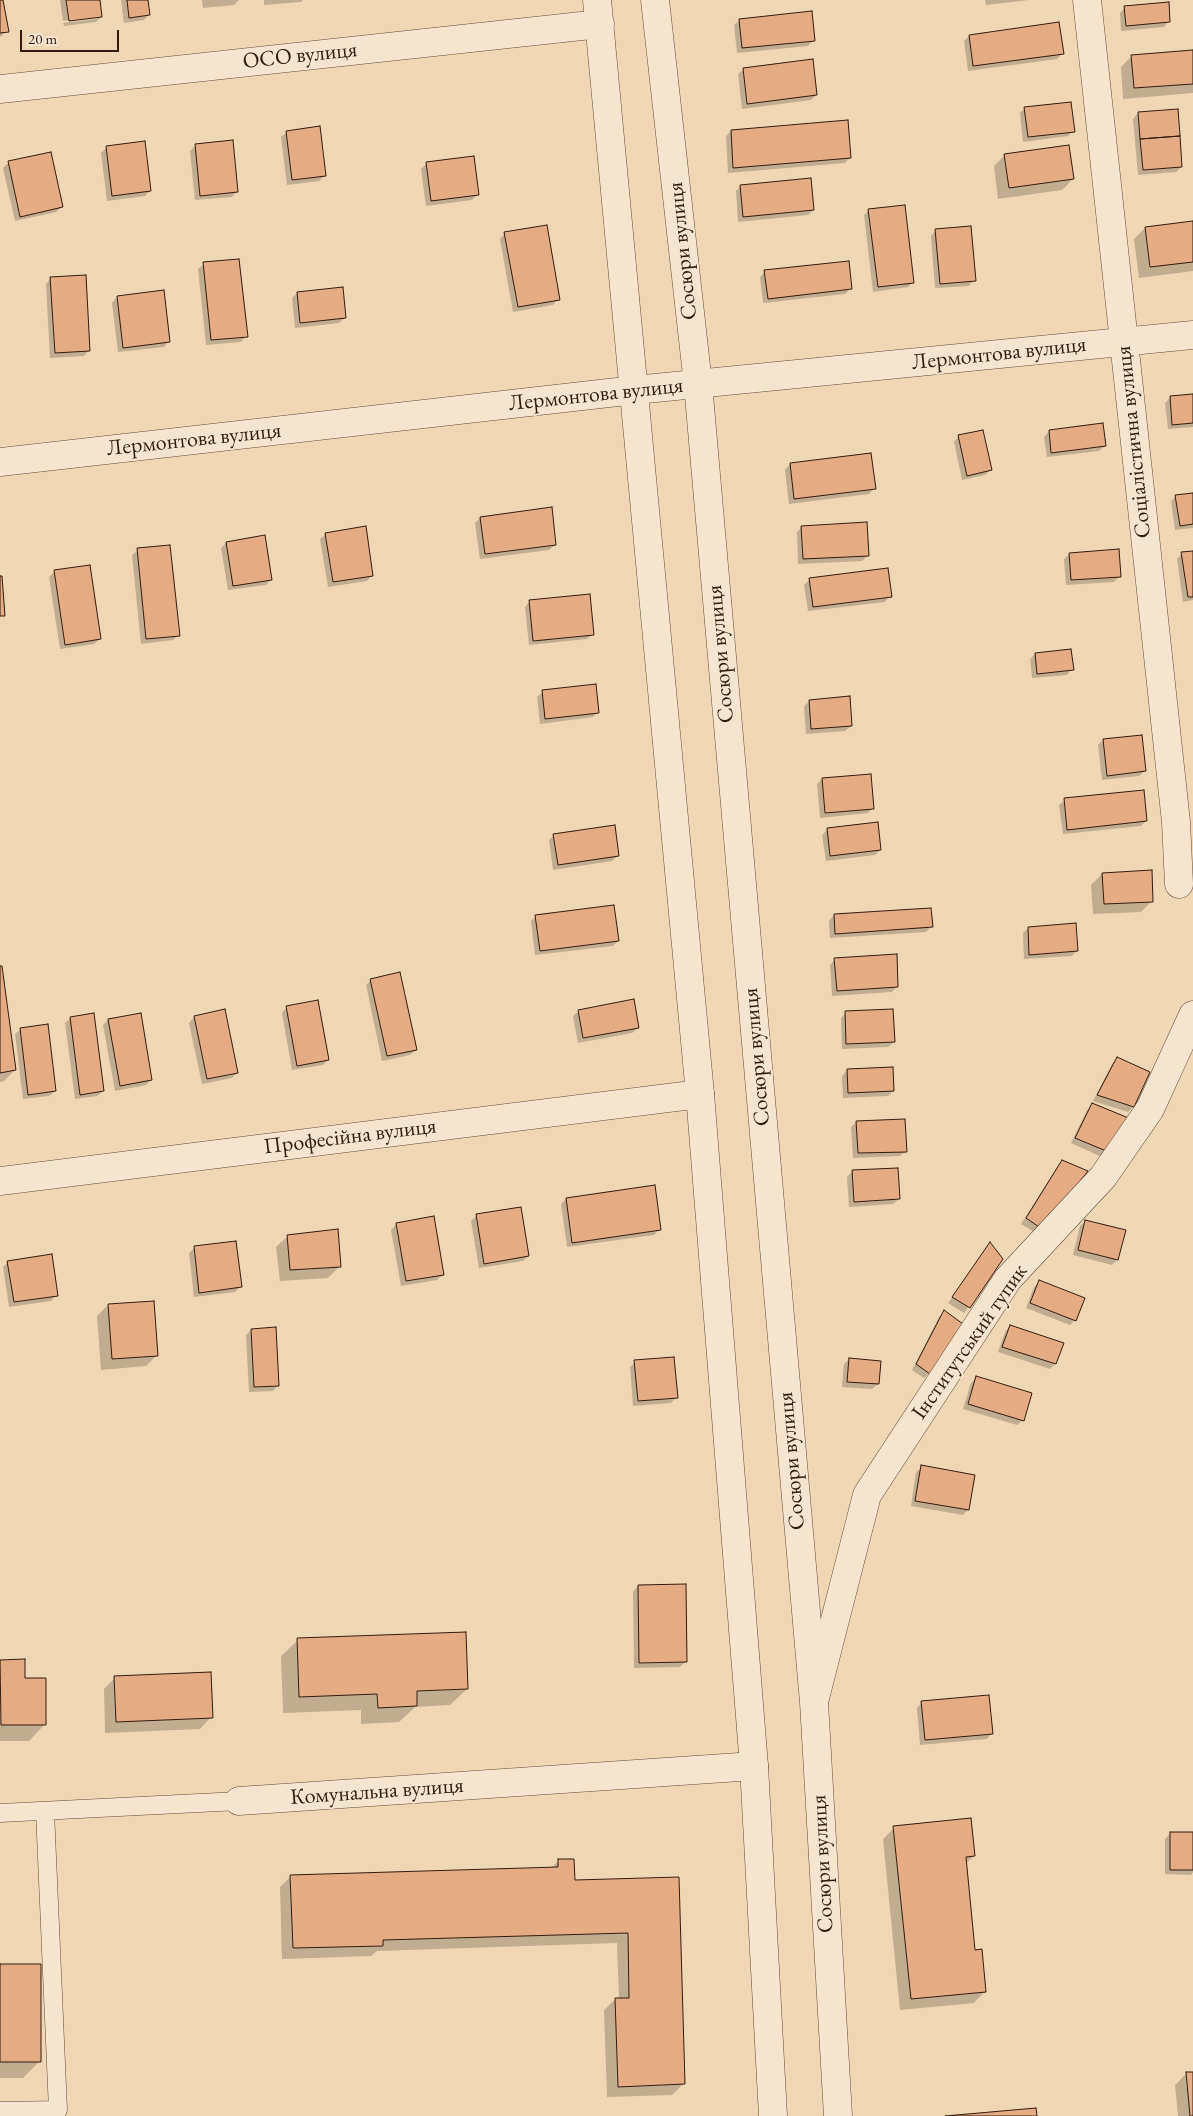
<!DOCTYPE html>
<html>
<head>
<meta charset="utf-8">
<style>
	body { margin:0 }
	#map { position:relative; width:1193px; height:2116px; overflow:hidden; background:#f0d7b3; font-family:"EB Garamond",serif }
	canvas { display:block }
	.scale { position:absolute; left:20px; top:30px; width:99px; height:22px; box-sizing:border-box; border:2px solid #331b0f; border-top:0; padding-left:6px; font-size:15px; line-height:18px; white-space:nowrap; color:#331b0f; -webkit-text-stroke:4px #f5e5ce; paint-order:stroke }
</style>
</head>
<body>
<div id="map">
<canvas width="1193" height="2116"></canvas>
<div class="scale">20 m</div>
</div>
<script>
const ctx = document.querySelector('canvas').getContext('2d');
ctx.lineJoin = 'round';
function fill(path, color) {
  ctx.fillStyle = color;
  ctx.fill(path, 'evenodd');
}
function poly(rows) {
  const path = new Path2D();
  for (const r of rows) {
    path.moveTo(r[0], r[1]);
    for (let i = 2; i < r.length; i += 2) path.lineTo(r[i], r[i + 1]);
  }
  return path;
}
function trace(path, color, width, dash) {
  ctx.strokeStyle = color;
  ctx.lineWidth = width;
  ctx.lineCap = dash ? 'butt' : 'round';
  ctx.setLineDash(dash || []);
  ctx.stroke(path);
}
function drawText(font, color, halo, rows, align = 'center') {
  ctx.font = font + ' "EB Garamond",serif';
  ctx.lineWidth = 4;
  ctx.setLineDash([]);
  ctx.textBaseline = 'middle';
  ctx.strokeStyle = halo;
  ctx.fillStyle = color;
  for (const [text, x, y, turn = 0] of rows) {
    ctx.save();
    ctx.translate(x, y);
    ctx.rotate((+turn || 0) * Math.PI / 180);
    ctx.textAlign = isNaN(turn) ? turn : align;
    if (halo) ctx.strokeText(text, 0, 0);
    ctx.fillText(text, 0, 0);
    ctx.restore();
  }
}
fill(poly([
	[0,0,2,0,7,31,0,37],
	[60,0,99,0,101,17,96,22,64,26,63,23,97,19,97,16,63,21],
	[121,0,147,0,149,15,144,20,124,23],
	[202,0,239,0,234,5,203,8],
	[264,0,303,0,301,2,264,5],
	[985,0,1029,0,986,5],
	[1125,7,1169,21,1164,27,1121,31,1120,13],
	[740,20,814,40,808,46,737,53,734,25],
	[1058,23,1063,53,1057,59,968,71,964,41,969,36],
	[1193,52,1193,93,1123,99,1121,67,1132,56],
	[744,69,816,95,811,100,742,109,738,74],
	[1025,108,1073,131,1068,136,1023,142,1020,113],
	[1138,113,1181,167,1176,172,1138,175,1133,119],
	[731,131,850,158,845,163,728,173,726,136],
	[287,132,325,175,319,181,287,185,281,137],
	[196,145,237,191,232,197,195,200,190,151],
	[106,148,150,191,145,196,107,201,101,153],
	[1005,155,1073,179,1062,190,998,199,994,166],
	[9,162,62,207,56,212,15,221,3,168],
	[426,164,477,195,472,200,426,206,421,169],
	[741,186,813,210,808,215,738,222,736,191],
	[869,210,913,282,908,287,873,292,864,215],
	[1193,222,1193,271,1139,278,1134,239,1145,228],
	[936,230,974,280,969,286,935,288,931,236],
	[505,233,558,299,553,305,513,312,500,239],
	[204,264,246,336,241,342,206,345,198,269],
	[765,271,851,288,845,294,763,303,760,277],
	[51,278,89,350,84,356,50,358,46,284],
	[342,288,345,318,339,323,295,328,292,298,297,293],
	[163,292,169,341,164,347,118,352,112,303,117,297],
	[1193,396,1193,427,1168,429,1165,403,1170,398],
	[1049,431,1105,446,1099,451,1047,457,1044,437],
	[959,436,991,470,985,475,962,480,954,442],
	[790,464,875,488,869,494,789,504,785,470],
	[1193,494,1193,528,1175,530,1171,501,1176,496],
	[480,518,555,545,549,550,480,559,475,523],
	[802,527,868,555,862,561,798,564,797,532],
	[326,534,372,575,367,581,328,587,320,539],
	[226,543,271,579,266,585,228,590,221,548],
	[138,550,179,635,173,640,141,644,132,555],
	[1193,552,1193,600,1183,602,1177,559,1182,554],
	[1070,554,1120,576,1114,582,1066,585,1064,559],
	[55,571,100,639,94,644,60,649,49,577],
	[810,579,890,596,885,602,808,611,804,585],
	[530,601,593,634,587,639,529,645,525,607],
	[1035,654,1072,669,1067,675,1032,678,1030,659],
	[543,692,598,712,593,717,540,724,537,697],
	[810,701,851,726,845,731,806,734,804,706],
	[1103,740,1145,771,1139,776,1102,780,1098,745],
	[822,779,873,808,868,813,820,818,817,784],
	[1065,800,1146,821,1141,826,1063,834,1059,805],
	[828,829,880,850,875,855,826,861,822,835],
	[554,835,618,856,612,861,553,870,549,840],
	[1102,874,1152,901,1141,912,1093,914,1091,885],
	[834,915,931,927,926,932,830,938,829,921],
	[536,916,618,941,613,946,535,955,531,921],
	[1028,928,1077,950,1072,956,1024,959,1023,933],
	[835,959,897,987,892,992,832,996,830,965],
	[0,967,15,1070,4,1081,0,1082],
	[371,980,416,1050,410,1055,382,1061,366,985],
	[287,1007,328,1060,323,1065,292,1070,282,1013],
	[579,1011,638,1028,632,1033,578,1043,573,1016],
	[846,1013,894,1042,888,1047,842,1049,841,1018],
	[194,1017,237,1073,232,1078,202,1084,189,1023],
	[71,1018,103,1091,97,1096,75,1099,65,1023],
	[108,1020,151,1080,146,1085,115,1091,103,1025],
	[21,1029,55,1091,49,1096,23,1099,15,1034],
	[1117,1058,1133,1107,1128,1112,1093,1101,1112,1064],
	[847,1070,893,1091,888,1096,843,1098,842,1076],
	[1092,1105,1129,1120,1104,1158,1071,1143,1087,1110],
	[857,1122,906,1151,900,1156,853,1158,851,1127],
	[1062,1162,1036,1233,1021,1224,1057,1167],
	[852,1172,899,1199,893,1204,849,1207,847,1177],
	[566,1199,659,1230,654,1235,567,1247,561,1204],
	[520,1208,528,1256,523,1261,479,1268,471,1221,476,1216],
	[433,1218,443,1274,437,1280,401,1286,391,1230,396,1224],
	[1086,1221,1124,1231,1117,1260,1112,1265,1073,1255,1080,1226],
	[288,1236,339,1267,328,1278,280,1281,276,1247],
	[990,1244,1002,1259,964,1313,948,1303],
	[194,1248,240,1287,235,1292,194,1297,189,1253],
	[8,1262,56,1295,51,1301,9,1307,3,1267],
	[1039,1282,1075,1320,1070,1325,1026,1308,1034,1287],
	[108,1305,157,1355,146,1366,101,1370,97,1316],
	[945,1312,929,1373,924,1378,912,1370,939,1317],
	[1010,1326,1062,1344,1055,1364,1050,1369,998,1352,1005,1332],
	[251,1330,278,1385,273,1391,249,1392,246,1335],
	[849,1359,878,1384,872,1389,842,1387,844,1364],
	[635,1362,676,1397,671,1403,633,1406,630,1367],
	[976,1378,1023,1420,1017,1425,963,1409,971,1383],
	[922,1467,968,1510,963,1515,911,1506,916,1472],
	[638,1586,685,1662,680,1667,634,1668,633,1592],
	[298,1640,467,1689,450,1705,415,1707,399,1722,361,1724,361,1710,283,1713,281,1656],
	[0,1661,24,1661,23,1679,45,1724,29,1741,0,1741],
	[115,1678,211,1717,200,1729,105,1733,104,1689],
	[922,1702,992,1733,987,1739,920,1745,917,1708],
	[894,1828,974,1856,965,1864,974,1951,985,1991,974,2003,900,2010,883,1839],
	[1171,1833,1193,1834,1193,1872,1191,1875,1165,1874,1165,1839],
	[559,1860,574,1881,678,1878,683,2084,672,2095,607,2097,604,2010,616,1999,619,1999,617,1943,377,1951,371,1956,282,1959,280,1887,291,1876,551,1868],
	[0,1965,40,2061,23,2078,0,2078],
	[1193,2073,1193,2116,1178,2116,1175,2085,1186,2074]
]), '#0003');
const building = poly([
	[0,0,3,0,9,32,0,33,0,0],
	[66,0,100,0,102,17,69,21,66,0],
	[127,0,148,0,150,15,129,18,127,0],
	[1169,2,1170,22,1126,26,1124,6,1169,2],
	[812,11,815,41,742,48,739,19,812,11],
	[1059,22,1064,54,973,66,969,35,1059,22],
	[1193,50,1193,84,1134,88,1131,55,1193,50],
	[813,59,817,95,747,104,743,68,813,59],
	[1071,102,1075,132,1028,137,1024,107,1071,102],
	[1178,109,1180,136,1140,139,1138,112,1178,109],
	[848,120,851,158,733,168,731,130,848,120],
	[320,126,326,176,292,180,286,131,320,126],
	[1180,136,1182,167,1143,170,1140,139,1180,136],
	[233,140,238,192,200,196,195,144,233,140],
	[145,141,151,191,112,196,106,146,145,141],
	[1069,145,1074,179,1009,188,1004,154,1069,145],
	[51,152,63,207,20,217,8,161,51,152],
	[474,156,479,195,431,201,426,162,474,156],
	[811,178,814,210,743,217,740,185,811,178],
	[905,205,914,283,878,287,868,209,905,205],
	[1193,221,1193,262,1150,267,1145,227,1193,221],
	[547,225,560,300,518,307,504,232,547,225],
	[971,226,976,281,940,284,935,229,971,226],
	[239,259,248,337,211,340,203,262,239,259],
	[849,261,852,289,768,299,764,270,849,261],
	[86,275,90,351,55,353,50,277,86,275],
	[343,287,346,318,300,323,297,292,343,287],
	[164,290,170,342,123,348,117,296,164,290],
	[1193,394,1193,423,1172,425,1170,396,1193,394],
	[1103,423,1106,446,1051,453,1049,430,1103,423],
	[983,430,992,470,967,476,958,435,983,430],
	[871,453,876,489,794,499,790,463,871,453],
	[1193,493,1193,524,1180,526,1175,495,1193,493],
	[552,507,556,545,485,554,480,517,552,507],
	[867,522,869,556,803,559,801,526,867,522],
	[366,526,373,576,333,582,325,533,366,526],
	[265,535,272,580,233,586,226,542,265,535],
	[170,545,180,636,146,639,137,548,170,545],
	[1119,549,1121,577,1071,580,1069,553,1119,549],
	[1193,551,1193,597,1188,597,1181,552,1193,551],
	[90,565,101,639,65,645,54,570,90,565],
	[888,568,892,597,813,607,809,578,888,568],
	[0,576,2,576,5,616,0,616,0,576],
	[590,594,594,635,533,641,529,600,590,594],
	[1071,649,1074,670,1037,674,1035,653,1071,649],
	[596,684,599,713,545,719,542,690,596,684],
	[850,696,852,726,811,729,809,700,850,696],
	[1142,735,1146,771,1107,776,1103,739,1142,735],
	[871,774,874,809,825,813,822,778,871,774],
	[1144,790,1147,821,1067,830,1064,798,1144,790],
	[878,822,881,850,830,856,827,828,878,822],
	[615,825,619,856,558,865,553,834,615,825],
	[1152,870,1153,902,1104,904,1102,873,1152,870],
	[614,905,619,941,540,951,535,915,614,905],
	[931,908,933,927,835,934,834,914,931,908],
	[1076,923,1078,951,1029,955,1028,927,1076,923],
	[897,954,898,987,837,991,834,958,897,954],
	[0,966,2,966,16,1070,0,1073,0,966],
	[400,972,417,1050,387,1056,370,979,400,972],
	[634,999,639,1028,583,1038,578,1010,634,999],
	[318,1000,329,1060,297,1066,286,1006,318,1000],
	[225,1009,238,1073,207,1079,194,1016,225,1009],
	[893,1009,895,1042,846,1044,845,1011,893,1009],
	[94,1013,104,1091,80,1095,70,1017,94,1013],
	[141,1013,152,1080,120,1086,108,1019,141,1013],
	[48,1024,56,1091,28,1095,20,1028,48,1024],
	[1117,1057,1150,1072,1134,1107,1097,1095,1117,1057],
	[893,1067,894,1091,848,1093,847,1069,893,1067],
	[1092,1103,1131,1119,1111,1153,1075,1138,1092,1103],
	[905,1119,907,1152,858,1153,856,1121,905,1119],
	[1062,1160,1088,1171,1042,1229,1026,1218,1062,1160],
	[898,1168,900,1199,854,1202,852,1170,898,1168],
	[655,1185,661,1230,572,1243,566,1198,655,1185],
	[521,1207,529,1256,484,1264,476,1214,521,1207],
	[434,1216,444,1275,406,1281,396,1223,434,1216],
	[1085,1220,1126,1230,1118,1260,1078,1250,1085,1220],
	[338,1229,341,1267,290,1270,287,1235,338,1229],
	[236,1241,242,1287,199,1293,194,1246,236,1241],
	[990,1242,1003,1259,970,1308,952,1297,990,1242],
	[52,1254,58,1296,14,1302,7,1261,52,1254],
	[1039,1280,1085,1298,1076,1321,1030,1303,1039,1280],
	[154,1301,158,1356,112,1359,108,1304,154,1301],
	[944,1310,963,1324,930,1374,916,1364,944,1310],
	[1010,1325,1064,1343,1056,1364,1002,1347,1010,1325],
	[276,1327,279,1386,254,1387,251,1329,276,1327],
	[674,1357,678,1398,638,1401,634,1360,674,1357],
	[849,1358,881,1361,879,1384,847,1382,849,1358],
	[976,1376,1032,1393,1024,1421,968,1404,976,1376],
	[921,1465,975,1475,969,1510,915,1501,921,1465],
	[686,1584,687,1662,639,1663,638,1585,686,1584],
	[466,1632,468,1689,417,1691,417,1706,378,1708,377,1694,299,1697,297,1638,466,1632],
	[25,1659,25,1678,46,1678,46,1725,1,1725,0,1660,25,1659],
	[211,1672,213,1718,116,1722,114,1676,211,1672],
	[989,1695,993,1734,925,1740,921,1701,989,1695],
	[971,1818,975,1856,966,1857,975,1950,982,1949,986,1992,911,1999,893,1826,971,1818],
	[1170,1832,1193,1832,1193,1870,1170,1870,1170,1832],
	[558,1859,574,1859,575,1880,679,1877,685,2084,618,2087,615,1998,629,1998,628,1933,383,1940,383,1946,293,1948,290,1875,558,1867,558,1859],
	[0,1964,41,1964,41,2062,0,2062,0,1964],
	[1186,2072,1193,2072,1193,2116,1190,2116,1186,2072],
	[1036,2108,1037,2116,945,2116,1036,2108]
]);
fill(building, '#e5ab83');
trace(building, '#331b0f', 1);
const service = poly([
	[0,1813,239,1801],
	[0,2111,58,2110,45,1811]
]);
const minor = poly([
	[1087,0,1176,822,1179,884],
	[0,89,600,24],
	[0,462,635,390,1193,335],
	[0,1181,700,1094],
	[815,1698,867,1495,1008,1279,1103,1177,1150,1109,1193,1015],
	[239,1801,754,1766]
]);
const tertiary = poly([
	[597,0,700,1094,754,1766,773,2116],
	[655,0,698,384,814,1702,838,2116]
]);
trace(service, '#624a38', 19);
trace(minor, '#624a38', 29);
trace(tertiary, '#624a38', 29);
trace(service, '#f5e5ce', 18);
trace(minor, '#f5e5ce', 28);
trace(tertiary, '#f5e5ce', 28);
drawText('22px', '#331b0f', '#f5e5ce', [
	["ОСО вулиця",300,56,-6],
	["Сосюри вулиця",683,251,-96],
	["Лермонтова вулиця",999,354,-6],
	["Лермонтова вулиця",596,395,-6],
	["Лермонтова вулиця",194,440,-6],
	["Соціалістична вулиця",1134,442,-96],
	["Сосюри вулиця",721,654,-95],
	["Сосюри вулиця",757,1057,-95],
	["Професійна вулиця",350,1137,-7],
	["Інститутський тупик",970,1342,-55],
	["Сосюри вулиця",792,1461,-95],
	["Комунальна вулиця",377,1792,-4],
	["Сосюри вулиця",823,1864,-93]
]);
</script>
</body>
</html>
